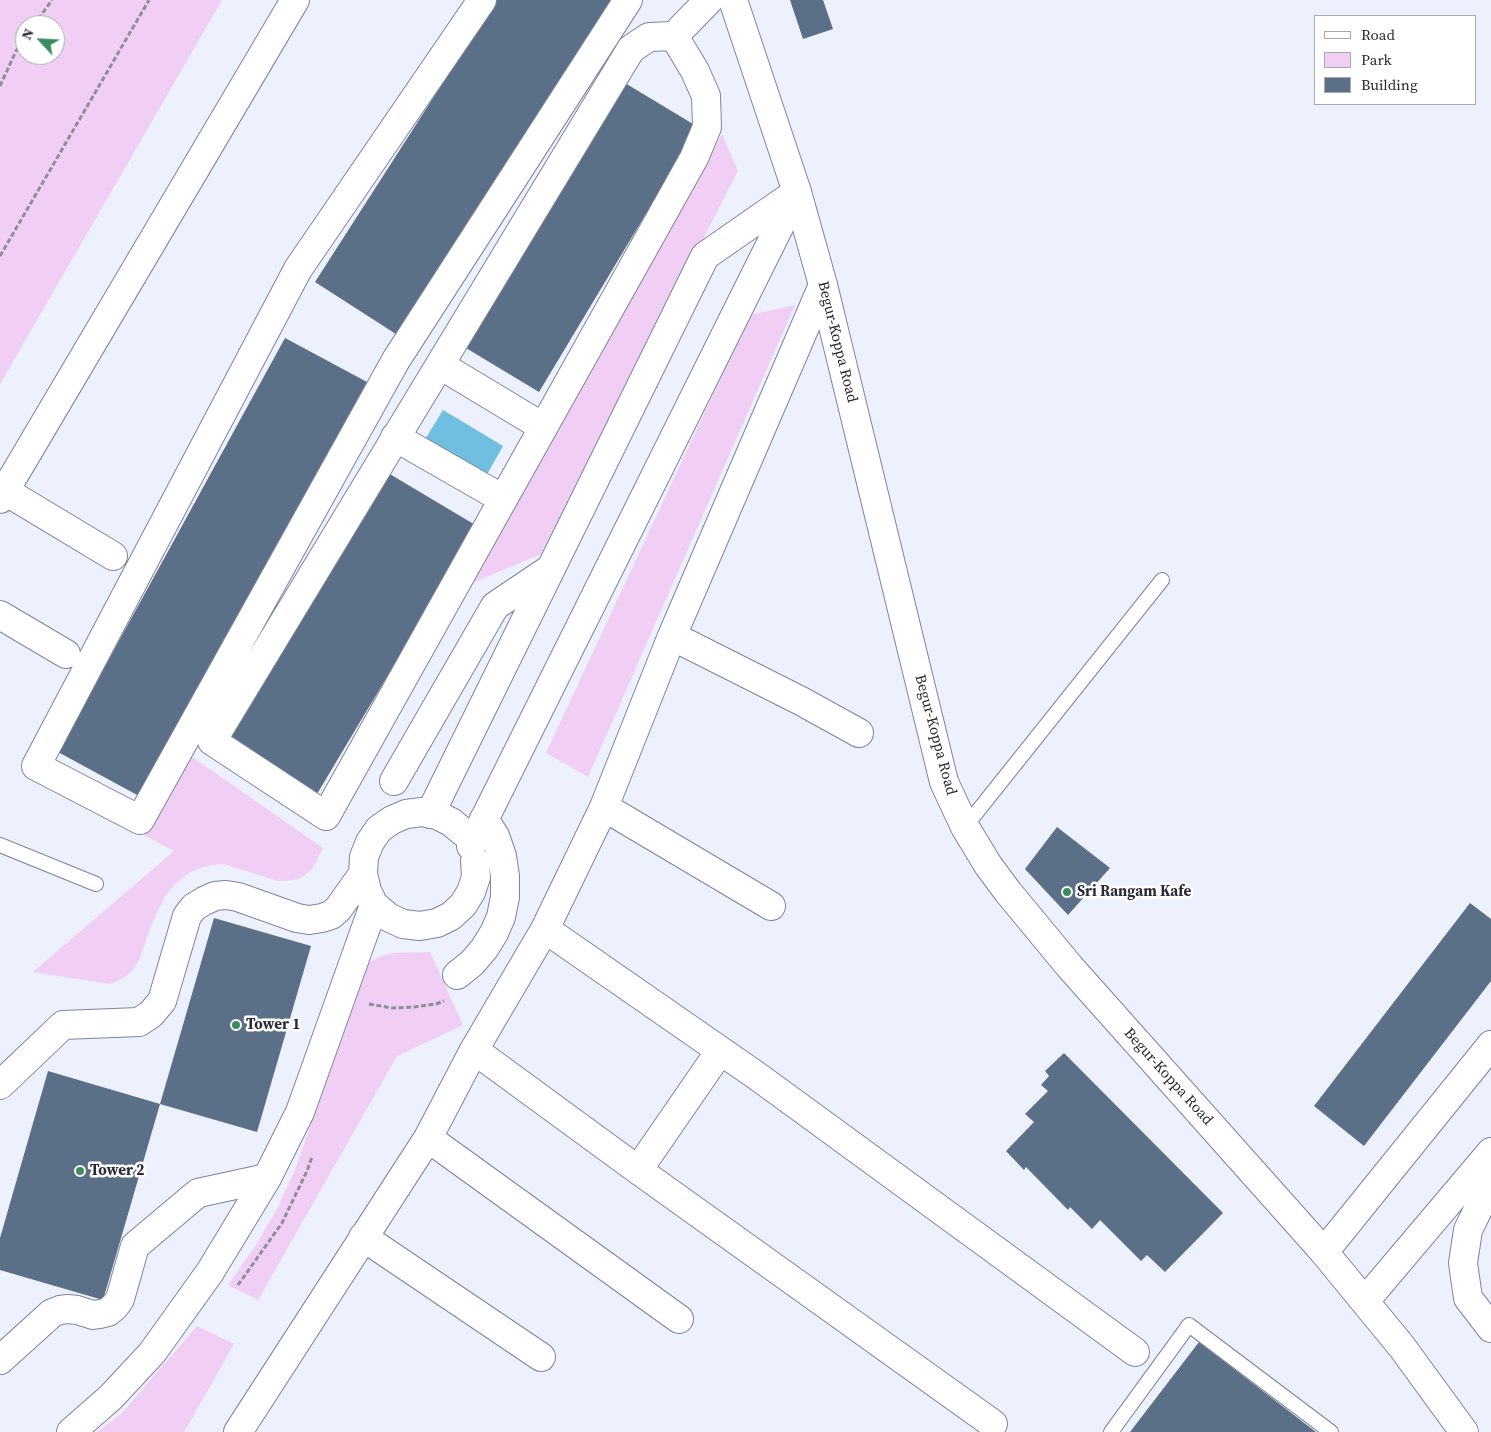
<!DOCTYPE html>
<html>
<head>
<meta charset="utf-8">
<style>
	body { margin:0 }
	#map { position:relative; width:1491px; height:1432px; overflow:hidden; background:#edf0fd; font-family:"Source Serif 4",serif }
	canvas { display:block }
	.legend { position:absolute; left:1314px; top:15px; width:162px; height:90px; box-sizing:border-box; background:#fff; border:1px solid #a9aaaf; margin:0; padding:6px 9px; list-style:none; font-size:15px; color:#282a36 }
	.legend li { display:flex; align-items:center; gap:10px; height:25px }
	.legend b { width:25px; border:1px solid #a9aaaf }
	.north { position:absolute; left:15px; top:15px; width:50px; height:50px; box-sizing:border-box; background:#fff; border:1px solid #a9aaaf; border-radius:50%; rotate:295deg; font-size:14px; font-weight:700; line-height:20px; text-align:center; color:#282a36 }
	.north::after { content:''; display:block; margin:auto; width:18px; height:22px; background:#3a8c5d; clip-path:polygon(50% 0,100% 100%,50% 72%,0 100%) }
</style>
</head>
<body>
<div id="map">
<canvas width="1491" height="1432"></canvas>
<ul class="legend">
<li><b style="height:6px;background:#fff"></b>Road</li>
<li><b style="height:14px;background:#f1cef4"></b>Park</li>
<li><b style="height:14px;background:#5b7086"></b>Building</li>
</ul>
<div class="north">N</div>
</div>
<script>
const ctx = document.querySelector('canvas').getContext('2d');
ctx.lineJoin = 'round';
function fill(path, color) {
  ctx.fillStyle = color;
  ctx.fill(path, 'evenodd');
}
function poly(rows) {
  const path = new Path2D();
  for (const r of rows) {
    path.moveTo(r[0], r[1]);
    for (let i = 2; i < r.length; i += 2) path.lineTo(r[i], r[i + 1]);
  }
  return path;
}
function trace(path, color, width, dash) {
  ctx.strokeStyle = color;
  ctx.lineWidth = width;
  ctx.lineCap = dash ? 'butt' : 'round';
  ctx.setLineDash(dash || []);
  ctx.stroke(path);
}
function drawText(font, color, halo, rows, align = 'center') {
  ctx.font = font + ' "Source Serif 4",serif';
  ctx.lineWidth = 5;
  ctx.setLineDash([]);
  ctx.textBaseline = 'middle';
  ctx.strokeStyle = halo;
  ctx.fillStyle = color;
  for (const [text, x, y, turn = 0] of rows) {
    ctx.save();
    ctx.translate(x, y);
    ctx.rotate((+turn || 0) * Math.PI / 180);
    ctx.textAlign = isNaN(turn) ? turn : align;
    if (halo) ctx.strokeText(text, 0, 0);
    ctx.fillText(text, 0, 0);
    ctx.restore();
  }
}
fill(poly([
	[0,0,222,0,0,384],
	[25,25,55,25,55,55,25,55],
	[722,134,738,171,541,554,470,584],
	[795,305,588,777,546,753,750,315],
	[188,754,323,848,312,869,304,876,294,880,286,881,278,881,224,864,212,865,200,868,189,873,176,883,165,896,150,928,140,958,135,967,128,975,119,980,110,984,33,972,174,851,142,834],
	[430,952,463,1025,397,1056,258,1300,228,1285,254,1248,277,1209,295,1170,309,1130,355,983,361,972,370,962,381,956,393,953],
	[197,1326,234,1344,184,1432,97,1432,122,1413]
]), '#f1cef4');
fill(poly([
	[443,410,503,446,482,483,421,446]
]), '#71bfe0');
fill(poly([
	[496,0,613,0,399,336,315,282],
	[790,0,823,0,833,29,803,39],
	[620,80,698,127,539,392,461,345],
	[285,338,367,382,139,796,58,752],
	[383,470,477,526,317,794,223,738],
	[1057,827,1110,868,1068,915,1025,869],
	[1470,903,1491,919,1491,981,1364,1146,1314,1106],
	[214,918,311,946,257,1132,160,1104],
	[1064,1053,1223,1213,1165,1272,1147,1255,1141,1261,1100,1220,1092,1229,1070,1207,1068,1210,1026,1167,1024,1170,1006,1151,1034,1122,1025,1114,1048,1091,1041,1085,1049,1076,1045,1071],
	[48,1071,160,1104,103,1300,0,1270,0,1238],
	[1199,1342,1316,1432,1130,1432]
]), '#5b7086');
const service = poly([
	[965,827,1162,580],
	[0,845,96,884],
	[1111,1432,1189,1325,1331,1432]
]);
const minor = poly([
	[482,0,298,269,36,766,140,820,396,360,628,0],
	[674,36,695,71,706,96,707,127,694,158,326,816,212,741,631,49,649,37,674,36,709,0],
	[440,365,543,427],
	[395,437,503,499],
	[5,491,113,556],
	[0,499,295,0],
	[0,615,66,654],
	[672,636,801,701,859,733],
	[394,781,495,606,550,569],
	[604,807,771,906],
	[430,814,705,256,797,192],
	[463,832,451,822,437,815,422,812,406,814,392,820,379,829,370,842,364,857,363,874,367,891,374,905,388,917,403,924,420,926,437,923,451,916,463,905,471,892,476,877,475,861],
	[471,846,796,193],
	[545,929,757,1076,1135,1352],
	[457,975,472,963,484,949,494,933,501,917,505,897,505,876,502,856,495,836,484,819],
	[474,1050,638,1170,993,1424],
	[0,1085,63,1025,139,1022,151,1014,162,1001,187,916,194,907,204,901,215,896,226,895,238,897,297,918,309,920,322,918,331,915,338,909,363,874],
	[428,1138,679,1319],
	[638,1170,720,1051],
	[1491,1183,1468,1230,1463,1263,1468,1298,1491,1328],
	[363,1237,541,1357],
	[1324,1252,1491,1045],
	[1365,1301,1491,1152],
	[0,1360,52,1313,60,1310,68,1309,77,1310,93,1315,100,1314,108,1312,115,1306,120,1299,135,1246,198,1193,267,1178],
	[71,1432,111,1397,152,1353,210,1272,267,1178,300,1112,374,905],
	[238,1432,428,1138,474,1050,545,929,604,807,672,636,823,285]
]);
const secondary = poly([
	[733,0,797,192,823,285,944,782,965,827,988,865,1008,892,1070,967,1324,1252,1402,1347,1464,1432]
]);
trace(service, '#7e84a1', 16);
trace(minor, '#7e84a1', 30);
trace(secondary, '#7e84a1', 30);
trace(poly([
	[34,25,52,0],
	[0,86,16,51,25,38],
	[0,256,149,0],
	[369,1004,392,1008,414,1007,436,1004,444,1001],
	[238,1285,282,1223,307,1171,312,1157]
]), '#8c8f9b', 3, [5, 2.5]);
trace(service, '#fff', 14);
trace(minor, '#fff', 28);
trace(secondary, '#fff', 28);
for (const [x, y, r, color] of [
	[1067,892,5,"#3a8c5d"],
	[236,1025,5,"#3a8c5d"],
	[80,1171,5,"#3a8c5d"]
]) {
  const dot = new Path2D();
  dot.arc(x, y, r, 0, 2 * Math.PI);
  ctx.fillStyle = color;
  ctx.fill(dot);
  trace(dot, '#fff', 2);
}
drawText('15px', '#282a36', '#fff', [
	["Begur-Koppa Road",837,342,76],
	["Begur-Koppa Road",935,735,75],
	["Begur-Koppa Road",1168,1077,48]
]);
drawText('bold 15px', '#282a36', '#fff', [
	["Sri Rangam Kafe",1077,892],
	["Tower 1",246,1025],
	["Tower 2",90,1171]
], 'left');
</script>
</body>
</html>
